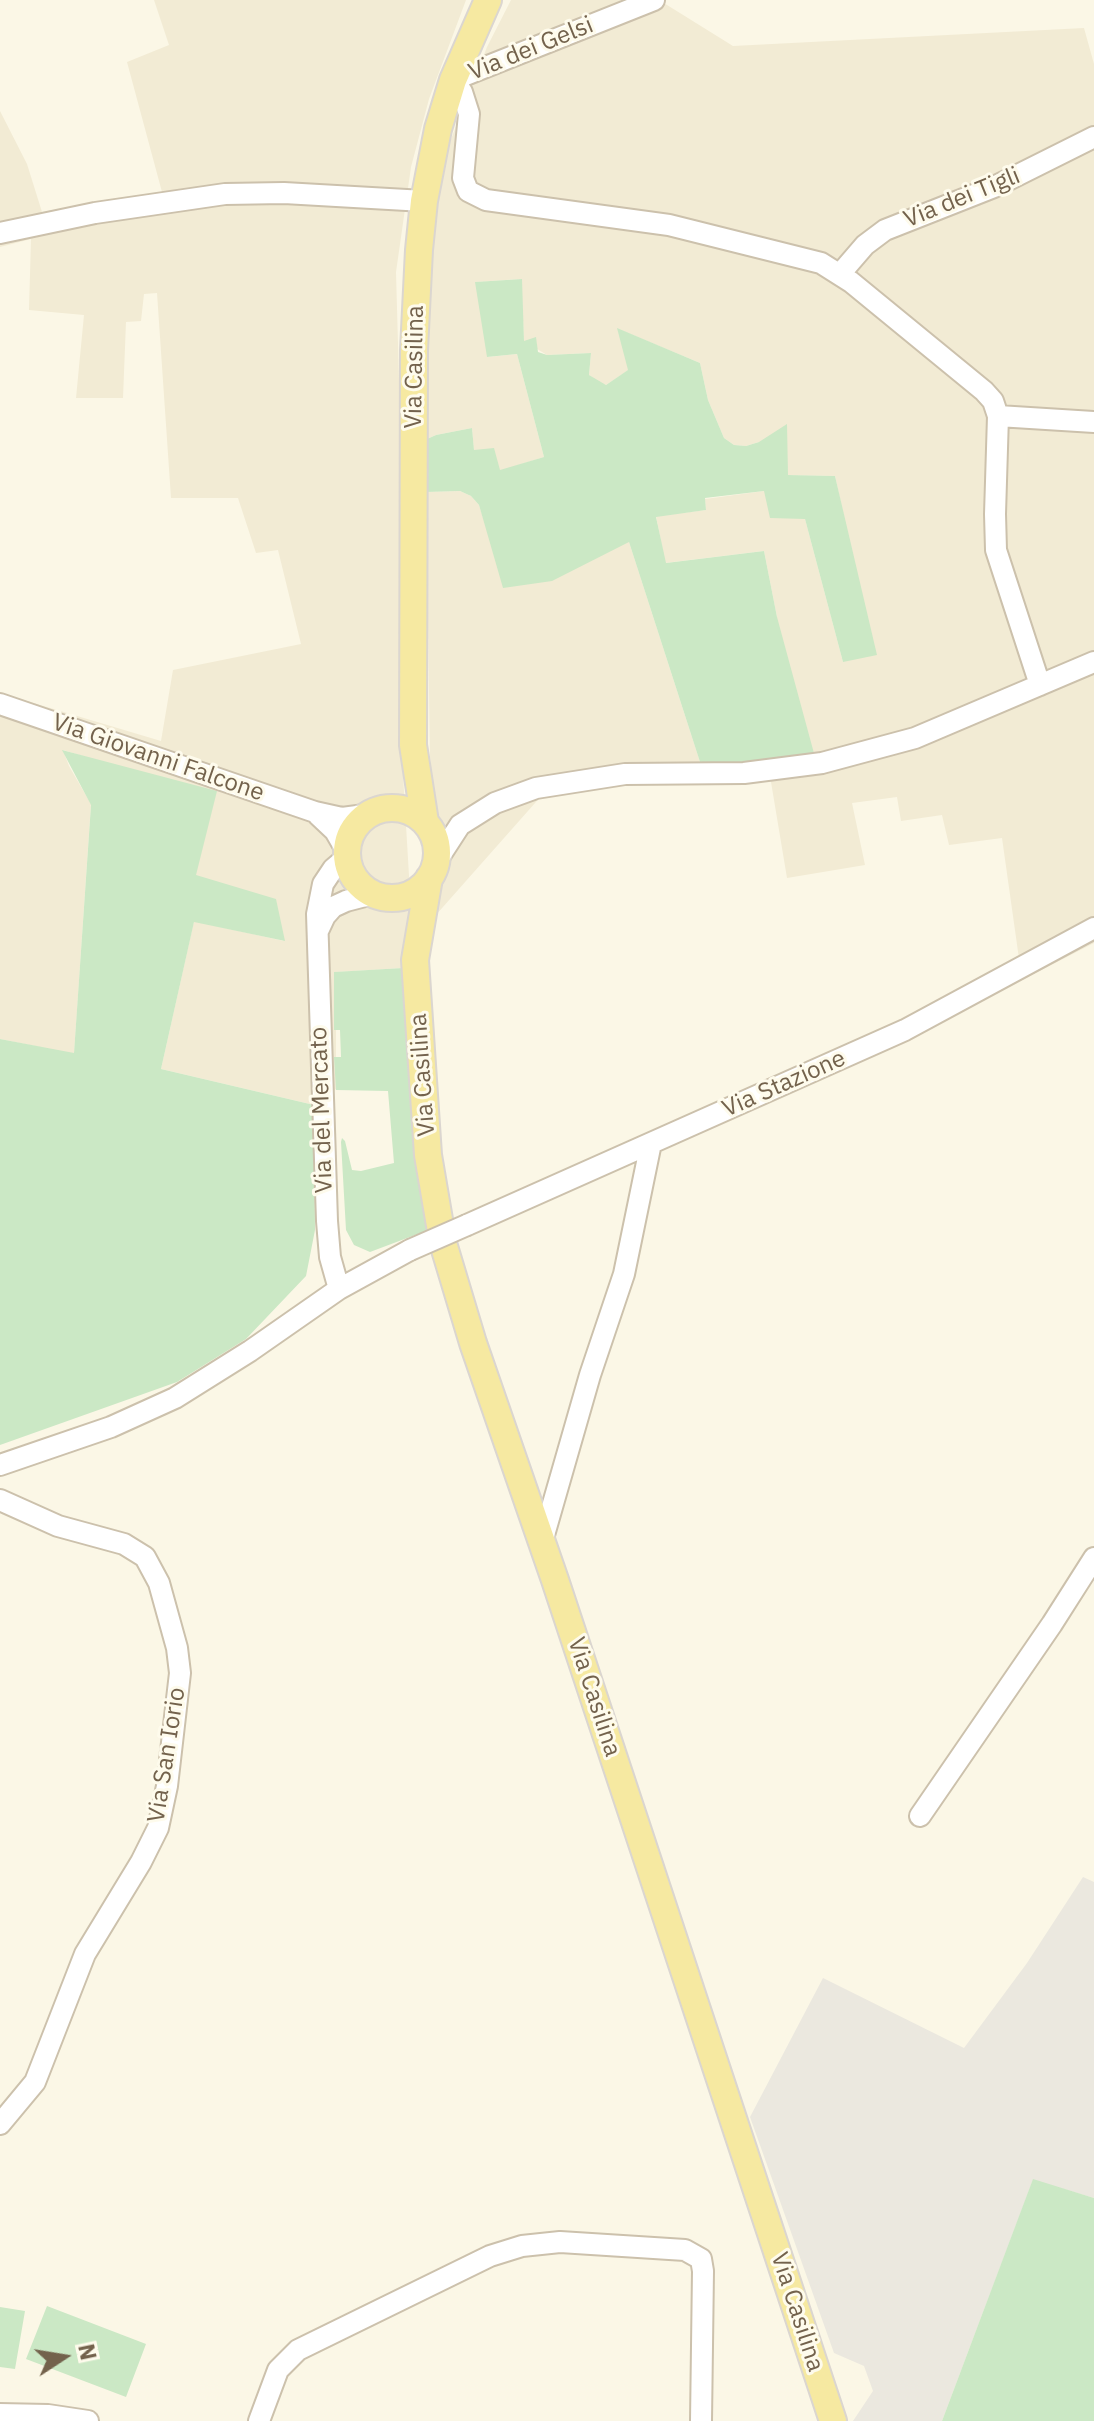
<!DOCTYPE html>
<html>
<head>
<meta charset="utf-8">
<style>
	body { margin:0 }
	#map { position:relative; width:1094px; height:2421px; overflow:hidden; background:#fbf7e6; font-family:"IBM Plex Sans",sans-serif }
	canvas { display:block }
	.north { position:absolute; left:24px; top:2317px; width:80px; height:80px; -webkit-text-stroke:6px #fefbec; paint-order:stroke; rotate:78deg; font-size:22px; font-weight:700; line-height:32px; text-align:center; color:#73624c }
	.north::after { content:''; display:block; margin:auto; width:28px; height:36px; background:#73624c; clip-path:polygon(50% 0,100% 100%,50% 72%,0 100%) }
</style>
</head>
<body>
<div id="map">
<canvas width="1094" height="2421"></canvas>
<div class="north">N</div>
</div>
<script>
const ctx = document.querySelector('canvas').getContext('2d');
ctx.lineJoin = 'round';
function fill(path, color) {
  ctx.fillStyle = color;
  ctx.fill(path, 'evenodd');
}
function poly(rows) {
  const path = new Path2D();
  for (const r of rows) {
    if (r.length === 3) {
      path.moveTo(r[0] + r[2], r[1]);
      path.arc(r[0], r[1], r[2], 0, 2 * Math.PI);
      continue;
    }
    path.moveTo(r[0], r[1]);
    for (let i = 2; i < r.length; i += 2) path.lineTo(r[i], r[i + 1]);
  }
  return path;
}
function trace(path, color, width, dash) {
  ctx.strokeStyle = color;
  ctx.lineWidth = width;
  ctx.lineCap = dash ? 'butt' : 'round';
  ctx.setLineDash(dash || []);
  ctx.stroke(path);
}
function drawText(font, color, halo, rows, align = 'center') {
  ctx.font = font + ' "IBM Plex Sans",sans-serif';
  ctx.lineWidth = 6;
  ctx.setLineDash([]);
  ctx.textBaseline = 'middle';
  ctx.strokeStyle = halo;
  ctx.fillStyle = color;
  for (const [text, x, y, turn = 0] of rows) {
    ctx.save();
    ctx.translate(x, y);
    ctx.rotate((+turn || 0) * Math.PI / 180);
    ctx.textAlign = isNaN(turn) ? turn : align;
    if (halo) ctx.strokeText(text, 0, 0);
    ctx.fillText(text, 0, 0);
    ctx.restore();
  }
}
fill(poly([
	[154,0,466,0,429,99,411,167,396,272,400,416,402,758,412,926,403,968,336,972,336,1089,314,1105,161,1069,194,921,284,941,195,875,99,761,63,750,69,766,91,804,74,1054,0,1039,0,693,161,741,173,670,301,644,278,550,256,553,238,498,171,498,157,293,144,294,141,321,126,322,123,398,76,398,84,315,29,310,31,239,0,247,0,111,27,164,42,212,162,192,127,62,169,45],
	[511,0,659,0,733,46,1084,28,1094,64,1094,943,1022,980,1002,838,949,845,942,815,901,821,897,797,852,803,865,865,787,878,768,764,777,617,764,551,665,563,656,516,706,510,705,499,764,491,805,519,843,662,844,517,835,476,787,475,759,442,746,446,734,445,724,438,708,400,700,363,618,329,629,370,606,385,599,383,589,375,591,353,547,355,524,341,521,279,476,282,488,357,517,354,544,457,500,471,474,451,472,428,436,435,425,440,427,277,446,152,487,47],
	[460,491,471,496,479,505,483,517,629,542,700,762,702,780,644,779,543,794,435,916,441,880,430,756,426,492]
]), '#f2ebd4');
fill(poly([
	[1083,1877,1094,1882,1094,2198,1033,2180,942,2421,853,2421,873,2391,864,2366,834,2353,750,2117,823,1978,964,2048,1027,1963]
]), '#ebe8df');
fill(poly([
	[522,279,524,341,536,337,538,352,547,355,591,353,589,375,606,385,628,370,617,328,700,363,708,400,724,438,734,445,746,446,759,442,787,424,788,475,835,476,877,655,843,662,805,519,770,518,764,491,705,498,706,510,656,517,666,563,764,551,777,617,815,757,768,764,713,765,700,762,629,542,552,581,503,588,479,505,471,496,460,491,426,492,425,440,436,435,472,428,474,450,494,448,500,470,544,457,517,354,487,357,475,282],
	[62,750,217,791,196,875,276,899,285,941,194,922,161,1069,314,1105,315,1230,306,1276,246,1339,177,1382,0,1445,0,1039,74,1053,91,805],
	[403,968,431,1229,370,1252,354,1245,346,1230,341,1142,342,1138,345,1141,352,1170,361,1171,394,1163,388,1091,336,1090,334,1057,341,1057,340,1030,334,1030,334,972],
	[1033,2179,1094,2198,1094,2421,942,2421],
	[47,2306,146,2344,126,2397,26,2359],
	[0,2307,25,2311,15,2369,0,2367]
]), '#cbe8c5');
const minor = poly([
	[654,0,453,80,462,92,469,114,463,178,468,191,486,200,669,225,821,263,851,282,984,391,993,401,998,416,1094,422],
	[0,233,95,213,225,194,284,193,424,201],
	[840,274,865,245,885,230,994,187,1094,137],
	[998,416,995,514,996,550,1040,685],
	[0,704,315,812,342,818,365,815],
	[318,815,335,831,346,850],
	[436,862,460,825,495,803,536,788,625,774,744,773,822,763,915,738,1094,662],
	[318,931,325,916,333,907,346,901,373,894],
	[467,1225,905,1030,1094,928],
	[339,1289,330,1257,327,1221,317,914,323,884,333,869,346,858],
	[0,1465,111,1427,175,1398,250,1351,339,1289,410,1250],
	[0,1500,58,1526,124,1544,145,1557,159,1583,177,1648,180,1673,167,1786,158,1828,141,1862,85,1954,35,2082,0,2124],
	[542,1542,590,1375,624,1274,651,1143],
	[920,1816,1052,1624,1094,1558],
	[0,2414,48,2415,88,2421],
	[259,2421,278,2370,298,2350,490,2256,522,2246,560,2242,685,2250,701,2259,703,2271,701,2421]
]);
const major = poly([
	[392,853,45],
	[425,822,413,745,414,350,419,250,424,201,438,129,453,80,488,0],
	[429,878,415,960,428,1155,443,1243,473,1343,555,1580,833,2421]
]);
trace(minor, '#ccc1ac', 24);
trace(major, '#dbd6d0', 30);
trace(minor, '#fff', 20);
trace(major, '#f6e9a1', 26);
const minorBridge = poly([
	[410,1250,467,1225]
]);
trace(minorBridge, '#ccc1ac', 24, []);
trace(minorBridge, '#fff', 20);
drawText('24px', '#73624c', '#fefbec', [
	["Via dei Gelsi",531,49,-22],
	["Via dei Tigli",962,198,-22],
	["Via Casilina",415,367,-89],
	["Via Giovanni Falcone",158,758,19],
	["Via Casilina",423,1075,-94],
	["Via Stazione",784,1084,-24],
	["Via del Mercato",322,1110,-92],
	["Via Casilina",594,1697,72],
	["Via San Iorio",167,1755,-81],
	["Via Casilina",797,2312,72]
]);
</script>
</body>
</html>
